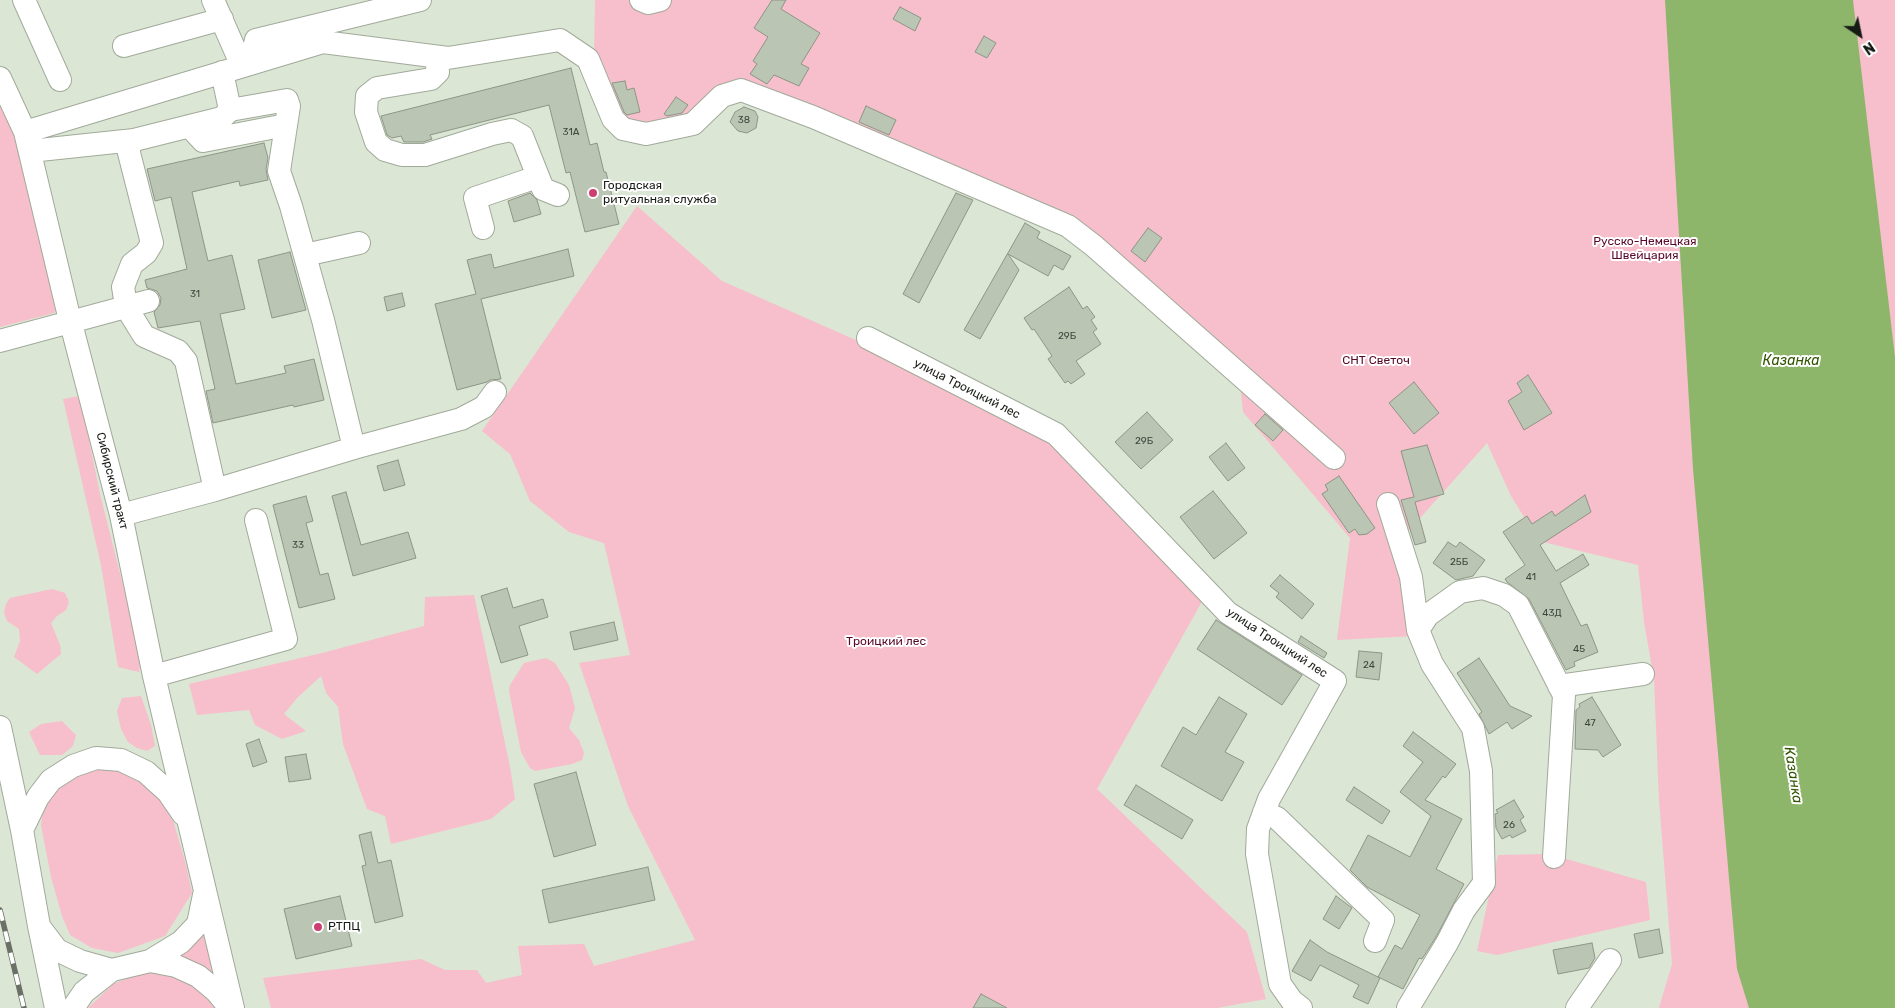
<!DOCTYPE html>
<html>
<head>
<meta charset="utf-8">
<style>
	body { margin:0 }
	#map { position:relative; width:1895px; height:1008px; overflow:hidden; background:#dce6d5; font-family:Rubik,sans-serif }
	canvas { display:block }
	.north { position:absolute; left:1835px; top:10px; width:50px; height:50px; -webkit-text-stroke:4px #fff; paint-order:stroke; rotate:146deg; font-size:14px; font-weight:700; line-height:20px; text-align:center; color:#171b15 }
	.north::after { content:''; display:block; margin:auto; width:18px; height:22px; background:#171b15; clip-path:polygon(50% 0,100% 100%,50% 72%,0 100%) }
</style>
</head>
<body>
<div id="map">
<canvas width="1895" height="1008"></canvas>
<div class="north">N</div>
</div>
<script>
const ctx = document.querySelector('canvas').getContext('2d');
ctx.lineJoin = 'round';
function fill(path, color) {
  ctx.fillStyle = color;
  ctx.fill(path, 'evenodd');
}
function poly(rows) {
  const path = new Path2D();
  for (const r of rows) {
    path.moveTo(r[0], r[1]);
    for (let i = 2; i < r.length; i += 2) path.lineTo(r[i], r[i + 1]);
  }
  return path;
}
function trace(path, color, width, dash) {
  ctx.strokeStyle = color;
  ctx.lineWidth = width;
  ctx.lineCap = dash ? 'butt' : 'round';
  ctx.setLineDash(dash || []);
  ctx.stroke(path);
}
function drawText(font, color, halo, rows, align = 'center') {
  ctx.font = font + ' Rubik,sans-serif';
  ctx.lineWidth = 4;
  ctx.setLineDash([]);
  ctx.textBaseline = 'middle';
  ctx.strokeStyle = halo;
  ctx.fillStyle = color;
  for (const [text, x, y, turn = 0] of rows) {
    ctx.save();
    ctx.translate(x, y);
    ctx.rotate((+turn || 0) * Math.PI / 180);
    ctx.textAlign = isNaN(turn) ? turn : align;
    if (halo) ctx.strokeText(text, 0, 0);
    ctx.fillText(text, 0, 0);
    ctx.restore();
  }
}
fill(poly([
	[595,0,1895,0,1895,1008,1659,1008,1672,964,1659,800,1654,679,1644,622,1638,565,1539,541,1511,496,1487,443,1412,527,1392,546,1414,636,1337,640,1350,538,1243,412,1239,372,1074,225,740,79,676,125,640,127,617,117,594,60],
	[0,101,19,147,57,309,54,313,0,327],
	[637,206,722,281,858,341,1048,436,1204,598,1097,789,1247,932,1266,999,1217,1008,271,1008,263,978,421,959,445,970,477,970,486,983,522,975,518,946,584,944,594,966,695,940,628,806,579,663,630,655,604,543,569,532,530,501,510,454,482,431],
	[80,396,100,494,141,657,139,672,118,667,101,565,63,399],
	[52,589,65,593,69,602,66,610,57,616,51,623,60,645,61,654,37,674,14,657,20,641,19,629,7,621,4,613,6,604,10,598],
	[474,595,510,767,515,799,491,819,391,844,385,816,367,809,343,744,338,707,326,693,321,676,297,698,284,714,306,731,282,739,255,725,249,710,197,715,189,684,322,653,424,626,425,597],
	[546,658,555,663,569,685,575,708,569,728,579,740,584,753,582,760,572,764,535,771,530,768,521,752,509,691,510,685,524,663],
	[141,696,151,725,155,746,147,751,137,748,128,742,121,729,117,711,122,698],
	[62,721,76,735,73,746,62,755,40,755,29,732,41,724],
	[100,767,136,771,167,799,186,865,192,893,165,936,118,953,92,948,70,935,62,916,51,877,41,825,42,817,49,799,59,786,71,777],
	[1549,854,1646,882,1650,920,1497,955,1477,951,1498,855],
	[206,926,219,980,203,967,189,959,174,955],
	[165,971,195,986,215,1008,88,1008,113,984,140,973]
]), '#f7becb');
fill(poly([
	[1665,0,1853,0,1895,357,1895,1008,1749,1008,1737,969,1693,469]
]), '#8db66b');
const building = poly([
	[772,0,786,0,781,9,820,33,801,64,809,68,799,86,774,75,767,84,750,74,757,64,753,61,768,37,754,28,772,0],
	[900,7,921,18,915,31,893,19,900,7],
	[984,36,996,43,987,58,975,52,984,36],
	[571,68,590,145,597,143,604,172,606,172,619,224,585,232,570,172,566,173,549,105,430,135,432,139,423,142,404,142,401,136,392,138,387,135,381,116,571,68],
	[625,81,627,90,634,88,640,112,627,115,624,112,612,83,625,81],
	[676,97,688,105,682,113,667,116,664,114,676,97],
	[866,106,896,120,889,135,859,122,866,106],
	[744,107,755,111,758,117,756,128,747,133,738,131,730,122,735,112,744,107],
	[264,143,268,158,266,169,268,180,240,186,239,181,192,192,208,261,232,255,245,309,220,314,236,384,286,373,284,366,314,359,324,400,294,407,293,405,213,423,206,391,215,389,200,321,158,328,154,312,160,305,161,298,157,291,147,288,145,280,187,269,171,197,155,201,147,169,264,143],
	[530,193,537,200,541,214,514,222,508,201,530,193],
	[956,193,973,200,919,303,903,294,956,193],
	[1025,223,1040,232,1037,238,1071,256,1063,270,1054,265,1048,276,1008,254,1019,270,980,339,964,330,1025,223],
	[1148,228,1162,238,1145,262,1131,251,1148,228],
	[568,249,574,276,481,299,501,379,490,380,487,382,457,390,435,304,476,294,467,260,491,254,494,268,568,249],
	[290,252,306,310,272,318,258,260,290,252],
	[1069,287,1083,309,1087,306,1095,317,1091,320,1097,329,1093,332,1101,344,1076,361,1085,374,1071,384,1068,381,1065,383,1048,359,1052,356,1034,329,1032,330,1024,318,1069,287],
	[402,293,405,306,387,311,384,297,402,293],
	[1528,375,1552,413,1524,430,1508,401,1522,392,1517,383,1528,375],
	[1414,382,1439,413,1414,434,1389,403,1414,382],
	[1147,412,1173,440,1141,469,1115,442,1147,412],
	[1265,414,1283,430,1273,441,1255,425,1265,414],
	[1226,443,1245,468,1228,481,1209,457,1226,443],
	[1427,445,1444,494,1415,502,1426,542,1415,545,1401,500,1414,497,1401,451,1427,445],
	[398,460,405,485,384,491,377,466,398,460],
	[1339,476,1375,528,1367,534,1359,535,1355,529,1349,533,1322,494,1328,490,1325,485,1339,476],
	[1213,491,1247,533,1214,559,1180,517,1213,491],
	[346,492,361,545,408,532,416,558,353,576,332,496,346,492],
	[1585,495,1591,512,1540,545,1556,571,1583,554,1589,565,1560,583,1581,626,1587,624,1598,652,1574,662,1575,666,1566,670,1529,599,1507,582,1505,579,1525,565,1503,532,1527,516,1532,524,1552,511,1555,516,1585,495],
	[306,496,313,521,306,523,320,575,328,573,335,599,299,608,273,505,306,496],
	[1448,542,1456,547,1460,542,1485,560,1473,576,1456,580,1433,563,1448,542],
	[1280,575,1314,604,1302,619,1276,597,1279,593,1270,586,1280,575],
	[507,588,513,608,543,599,548,617,519,626,528,655,501,663,481,596,507,588],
	[1216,620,1302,675,1282,705,1197,649,1216,620],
	[614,622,618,640,574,650,570,632,614,622],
	[1301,636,1327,653,1324,658,1298,642,1301,636],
	[1359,651,1382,653,1379,680,1356,677,1359,651],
	[1479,658,1510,706,1532,716,1512,729,1507,722,1489,734,1479,714,1482,712,1457,673,1479,658],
	[1219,697,1247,714,1225,752,1244,762,1222,801,1161,766,1183,727,1196,735,1219,697],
	[1592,697,1621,745,1603,757,1598,750,1575,749,1576,710,1580,707,1579,704,1592,697],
	[1413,732,1456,764,1445,778,1443,776,1425,800,1462,819,1436,869,1464,884,1436,937,1422,959,1419,958,1403,989,1378,977,1395,945,1402,949,1420,915,1367,887,1350,870,1368,835,1410,857,1431,816,1400,792,1423,762,1403,746,1413,732],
	[259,739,267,762,253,767,246,744,259,739],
	[306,754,311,779,289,782,285,757,306,754],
	[576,772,596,845,554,857,534,784,576,772],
	[1136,785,1193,820,1182,839,1124,805,1136,785],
	[1354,787,1390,811,1382,824,1346,800,1354,787],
	[1514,800,1524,817,1520,820,1526,831,1512,838,1510,835,1502,839,1496,828,1495,814,1498,813,1496,810,1514,800],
	[371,832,378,863,391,860,403,916,375,923,362,866,366,865,359,835,371,832],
	[648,867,655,900,549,923,542,890,648,867],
	[340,896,352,946,296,959,284,909,340,896],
	[1336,896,1352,908,1339,929,1323,919,1336,896],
	[1659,929,1663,953,1639,958,1634,934,1659,929],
	[1310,940,1327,952,1380,978,1368,1004,1353,997,1359,985,1320,965,1311,981,1292,971,1310,940],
	[1592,943,1595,958,1589,968,1558,974,1553,950,1592,943],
	[981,994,1007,1008,973,1008,981,994]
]);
fill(building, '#bbc5b4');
trace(building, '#8d9686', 1);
const minor = poly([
	[24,0,60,80],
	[213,0,242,66],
	[641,0,648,3,660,0],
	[124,46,222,19],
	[436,57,438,72,431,79,377,88,367,96,366,112,376,142,385,150,402,155,425,155,492,134,511,130,522,136,543,189,558,195],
	[250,64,256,40,420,0],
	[0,78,25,132,68,312,121,515,154,676,233,1008],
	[230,110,287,100,289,106,279,171,291,206,323,320,354,448],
	[189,126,203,141,286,125],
	[25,132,323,42,448,58,560,40,588,59,613,119,623,129,646,134,693,124,722,96,741,90,813,117,1068,226,1094,246,1334,458],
	[30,151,134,140],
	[483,228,475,198,537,177],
	[305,255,359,243],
	[868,338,1056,434,1228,613,1335,681,1269,799,1258,829,1257,854,1280,984,1292,1001,1301,1008],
	[0,341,148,301],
	[215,490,186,361,178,351,144,336,131,315,125,299,123,287,132,264,146,253,152,243,128,149,134,140,222,118,230,110,222,72],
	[1388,504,1411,577,1418,630],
	[121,515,215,490,354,448,461,419,484,407,495,392],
	[154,676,286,639,256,520],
	[1559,686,1643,674],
	[0,727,22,830,39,926,56,1008],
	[1264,812,1277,818,1383,920,1375,941],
	[22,830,38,797,51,780,73,766,96,758,121,760,146,772,168,792,183,814],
	[41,929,57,950,80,961,112,970],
	[150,961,181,942,198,924,204,895],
	[73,1008,84,992,112,970,150,961,176,966,198,976,216,991,230,1008],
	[1408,1008,1447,943,1464,910,1484,883,1481,771,1473,728,1432,664,1418,630,1428,615,1460,592,1483,588,1504,595,1518,605,1564,695,1554,857],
	[1577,1008,1610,960]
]);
trace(minor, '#a1aa9a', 24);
trace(minor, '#fff', 22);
const rail = poly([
	[0,910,24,1008]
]);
trace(rail, '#6a7066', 5.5);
trace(rail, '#fff', 4, [11]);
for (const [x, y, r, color] of [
	[593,193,5,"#cc3f70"],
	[318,927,5,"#cc3f70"]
]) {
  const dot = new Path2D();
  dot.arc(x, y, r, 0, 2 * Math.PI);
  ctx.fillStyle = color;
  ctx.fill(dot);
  trace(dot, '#fff', 2);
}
drawText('10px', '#40463d', null, [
	["38",744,120],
	["31А",571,132],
	["31",195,294],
	["29Б",1067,336],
	["29Б",1144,441],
	["33",298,545],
	["25Б",1459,562],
	["41",1531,577],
	["43Д",1552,613],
	["45",1579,649],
	["24",1369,665],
	["47",1590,723],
	["26",1509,825]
]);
drawText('12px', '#171b15', '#fff', [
	["Городская",603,186],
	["ритуальная служба",603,200],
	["РТПЦ",328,927]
], 'left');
drawText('12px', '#590829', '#fff', [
	["Русско-Немецкая",1645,242],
	["Швейцария",1645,256],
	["СНТ Светоч",1376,361],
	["Троицкий лес",886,642]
]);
drawText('12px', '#171b15', '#fff', [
	["улица Троицкий лес",967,389,27],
	["Сибирский тракт",112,481,76],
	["улица Троицкий лес",1277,643,33]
]);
drawText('italic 14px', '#325601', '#fff', [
	["Казанка",1791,361],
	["Казанка",1793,775,81]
]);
</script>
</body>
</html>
